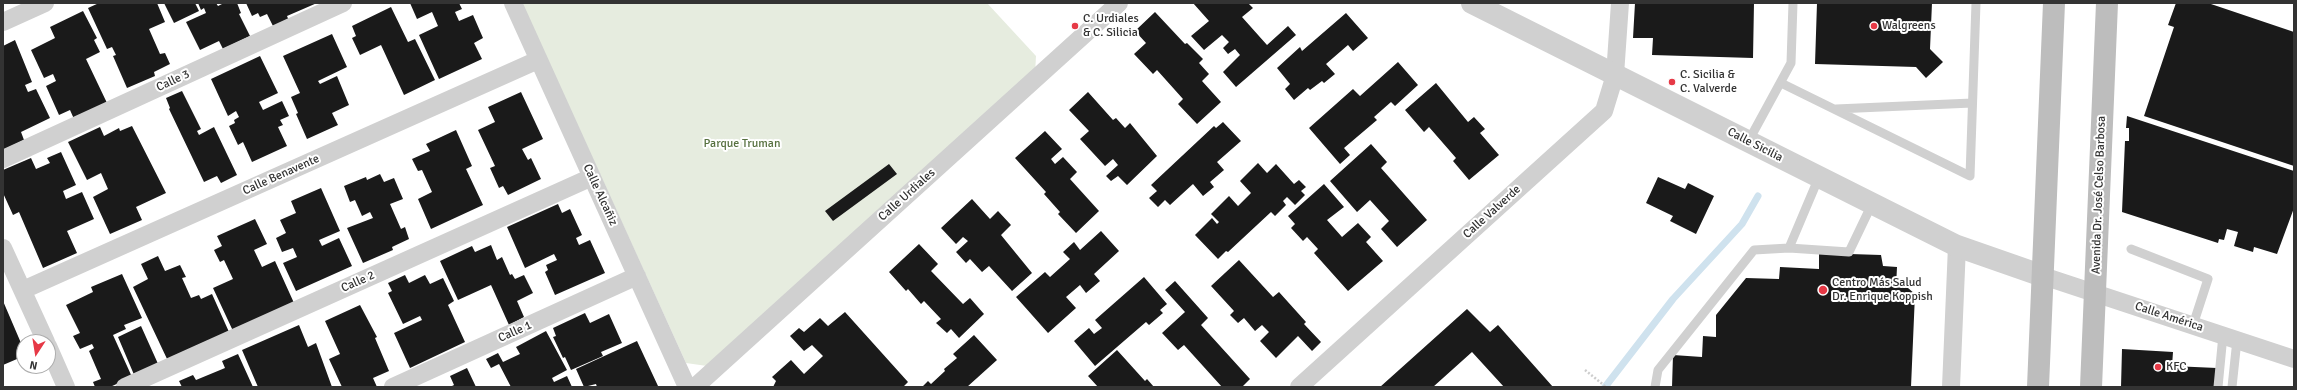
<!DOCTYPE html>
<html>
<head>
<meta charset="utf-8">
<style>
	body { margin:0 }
	#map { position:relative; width:2297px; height:390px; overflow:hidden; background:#fff; font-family:Signika,sans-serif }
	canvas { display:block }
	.frame { position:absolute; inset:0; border:4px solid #333; pointer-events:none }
	.north { position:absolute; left:16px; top:334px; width:40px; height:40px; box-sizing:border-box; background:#fff; border:1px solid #adadad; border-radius:50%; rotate:192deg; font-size:11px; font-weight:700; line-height:16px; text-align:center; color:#333 }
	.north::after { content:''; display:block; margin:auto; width:14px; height:18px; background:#e63946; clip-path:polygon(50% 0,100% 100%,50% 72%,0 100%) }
</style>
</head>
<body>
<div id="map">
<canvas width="2297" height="390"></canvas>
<div class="frame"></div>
<div class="north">N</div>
</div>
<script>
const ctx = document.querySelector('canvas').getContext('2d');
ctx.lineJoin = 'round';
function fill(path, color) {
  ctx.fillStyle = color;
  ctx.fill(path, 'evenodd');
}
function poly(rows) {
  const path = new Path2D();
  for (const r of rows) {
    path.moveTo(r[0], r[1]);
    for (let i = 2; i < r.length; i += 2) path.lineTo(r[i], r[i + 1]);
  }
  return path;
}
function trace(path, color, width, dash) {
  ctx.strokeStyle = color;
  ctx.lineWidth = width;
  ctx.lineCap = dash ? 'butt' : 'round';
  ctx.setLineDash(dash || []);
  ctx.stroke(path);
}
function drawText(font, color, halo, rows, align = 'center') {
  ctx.font = font + ' Signika,sans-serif';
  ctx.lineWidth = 4;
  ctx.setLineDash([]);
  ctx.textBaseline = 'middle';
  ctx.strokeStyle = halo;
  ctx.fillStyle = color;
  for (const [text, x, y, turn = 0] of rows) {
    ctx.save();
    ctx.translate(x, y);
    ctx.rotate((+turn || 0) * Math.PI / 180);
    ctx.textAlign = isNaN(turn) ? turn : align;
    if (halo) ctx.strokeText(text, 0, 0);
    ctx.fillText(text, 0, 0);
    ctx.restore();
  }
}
fill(poly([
	[522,3,987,3,1036,56,1035,74,707,366,686,363]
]), '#e6ecdf');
trace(poly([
	[1605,387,1673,299,1742,224,1758,196]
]), '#cfe2ee', 7);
fill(poly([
	[99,3,157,3,165,22,149,29,160,54,165,53,170,64,154,72,155,76,127,88,113,56,116,55,112,47,107,49,88,8],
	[164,3,195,3,199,11,174,23],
	[198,3,216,3,218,6,224,3,237,3,241,13,239,14,250,36,223,49,219,41,200,50,186,22,206,13,204,8,201,10],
	[246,3,317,3,287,16,289,21,274,28,267,14,260,17,258,13,252,16],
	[410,3,459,3,462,9,455,12,459,21,473,15,483,38,474,43,482,59,439,79,419,35,438,26,432,12,417,19],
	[1193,3,1248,3,1253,8,1242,17,1267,45,1288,26,1296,35,1236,87,1223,72,1240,55,1235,49,1228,54,1223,48,1229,42,1222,35,1204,50,1191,36,1209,21],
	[1635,3,1754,3,1753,58,1652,55,1653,38,1633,38],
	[1817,3,1932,3,1930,49,1943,62,1926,78,1916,67,1815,64],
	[2176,3,2208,3,2294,32,2294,166,2144,116,2174,27,2168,25],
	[391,7,408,42,415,39,435,80,404,95,381,45,360,55,352,38,356,36,352,26],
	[83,11,97,38,94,40,100,52,86,59,107,103,74,119,70,110,59,115,46,86,56,81,53,74,44,78,31,50,55,38,50,27],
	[1155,12,1185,44,1187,43,1203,59,1199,63,1209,74,1202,81,1221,102,1197,124,1178,104,1183,99,1157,70,1153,74,1134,54,1146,43,1135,31],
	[1346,13,1368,38,1353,51,1348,45,1326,64,1335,74,1324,83,1322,81,1310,90,1308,88,1294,100,1285,89,1290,84,1277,68,1300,47,1302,51],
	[332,34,347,67,318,81,320,84,337,76,349,105,332,113,338,125,307,139,296,114,298,113,291,97,300,93,283,56],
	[15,40,32,82,25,85,28,92,36,89,50,118,21,132,24,140,3,150,3,46],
	[260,56,278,93,259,102,263,110,282,101,289,116,280,120,283,125,278,127,287,146,252,162,243,142,238,145,229,126,235,123,234,120,239,117,236,111,228,116,211,79],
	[1398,62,1418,85,1395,106,1391,102,1374,117,1377,120,1344,148,1350,155,1340,164,1309,128,1353,89,1360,96],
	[1436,83,1468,122,1474,117,1485,129,1480,133,1499,155,1469,180,1453,161,1456,158,1429,127,1424,132,1405,110],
	[182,91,201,129,197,131,199,135,214,127,237,175,221,183,217,176,204,182,169,109,170,108,166,98],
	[521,92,543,139,522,149,528,160,531,158,541,179,508,195,503,186,499,188,490,168,495,166,478,130,495,122,488,107],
	[1088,92,1113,120,1116,118,1125,128,1130,123,1157,156,1127,185,1118,176,1111,181,1106,176,1118,165,1113,159,1105,166,1080,139,1089,131,1069,110],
	[2127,116,2294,171,2294,208,2277,254,2254,247,2253,252,2234,246,2238,232,2227,229,2224,240,2219,239,2218,243,2122,212,2125,141,2129,141,2129,128,2126,128],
	[1223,122,1241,141,1217,162,1224,170,1210,182,1214,187,1203,196,1193,184,1170,205,1165,200,1158,207,1149,198,1157,191,1151,185,1214,126,1216,128],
	[132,126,166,193,136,207,142,220,110,234,93,197,108,189,101,173,87,180,68,142,100,127,104,136,119,128,120,131],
	[456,130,472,166,466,169,483,205,431,229,418,199,432,192,422,170,418,171,412,159,430,151,426,144],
	[1045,131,1062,149,1051,159,1055,164,1063,157,1077,172,1070,179,1099,211,1076,233,1058,214,1060,212,1044,194,1046,192,1015,158],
	[1371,144,1387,162,1381,168,1427,220,1397,247,1381,229,1389,221,1370,200,1357,212,1330,181],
	[61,152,76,185,63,191,66,199,82,192,94,219,67,231,77,253,43,268,19,212,13,215,3,193,3,170,31,158,36,169,50,163,47,158],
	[1258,163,1267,173,1276,164,1294,184,1299,180,1306,187,1301,191,1305,195,1295,205,1287,197,1283,201,1286,205,1275,216,1271,212,1228,252,1226,251,1218,259,1195,235,1212,218,1217,224,1219,222,1211,214,1229,196,1238,206,1251,193,1240,181],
	[889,164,897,174,833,221,825,211],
	[380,174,384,182,394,178,403,199,390,204,401,229,405,227,409,239,392,247,393,250,363,263,347,228,373,218,370,212,362,216,355,200,350,202,344,186,366,177,367,180],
	[1658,177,1685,189,1688,183,1714,196,1696,234,1670,221,1673,216,1646,203],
	[1324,184,1344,207,1327,220,1342,237,1358,223,1371,237,1366,242,1383,261,1348,291,1314,253,1318,249,1307,237,1303,241,1291,228,1295,224,1288,216],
	[321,188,340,231,319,240,322,246,339,238,352,266,296,291,283,263,297,257,293,248,282,252,276,238,286,233,280,220,296,213,291,201],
	[972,199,990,219,998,211,1011,225,1001,235,1032,273,1012,291,989,266,982,272,970,259,966,263,956,252,968,241,963,237,956,244,941,228],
	[558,204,562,213,570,209,582,235,576,238,579,245,590,240,605,273,555,295,545,272,548,270,546,265,557,260,554,254,525,268,507,227],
	[255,219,267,244,254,250,262,267,275,261,294,303,233,331,213,288,233,279,224,260,220,262,214,250,222,246,217,236],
	[1101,231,1119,251,1094,274,1100,281,1086,293,1080,285,1066,297,1076,308,1048,333,1016,297,1045,272,1050,277,1070,259,1063,252,1074,242,1080,250],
	[919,244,938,264,931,271,963,304,970,298,984,314,959,338,951,329,947,333,936,323,941,319,924,301,921,304,908,289,906,291,889,272],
	[491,245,497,260,502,257,510,275,512,274,515,279,524,275,533,293,517,301,524,317,509,325,491,285,458,300,440,261,472,246,475,252],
	[1819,253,1881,255,1883,266,1897,267,1896,287,1908,288,1915,294,1911,387,1672,387,1673,355,1702,357,1703,336,1716,337,1716,315,1746,278,1779,279,1780,267,1819,269],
	[158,256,165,271,180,265,186,277,182,278,191,298,199,295,201,299,212,294,229,332,168,361,133,287,148,279,141,264],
	[1239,260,1273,297,1279,292,1306,322,1304,324,1321,342,1312,351,1298,336,1276,358,1260,341,1269,332,1262,325,1255,331,1244,318,1238,323,1230,315,1234,311,1211,286],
	[122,274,142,318,124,325,126,329,113,335,132,377,110,387,95,387,93,382,101,379,89,351,94,348,92,344,80,349,73,336,80,333,66,305,93,292,91,287],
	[405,275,409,283,425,275,430,284,443,278,454,301,448,305,465,342,410,368,394,333,422,320,420,316,403,324,388,293,392,291,388,283],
	[1144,277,1167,304,1160,310,1163,313,1149,325,1146,322,1095,366,1074,341,1089,328,1094,334,1102,328,1095,320],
	[1175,281,1208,318,1201,325,1250,379,1242,387,1222,387,1184,345,1178,350,1162,333,1185,312,1165,290],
	[3,301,24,350,24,356,3,365],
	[360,305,377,337,375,338,389,371,373,378,377,387,342,387,329,359,340,354,325,321],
	[1467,309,1490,332,1498,325,1553,387,1504,387,1472,352,1433,387,1380,387],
	[845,312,908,382,903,387,773,387,776,381,772,377,791,360,804,374,823,356,812,345,804,351,790,336,799,328,804,332,820,318,828,326],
	[585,313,590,323,609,314,622,343,601,352,603,356,571,370,565,357,563,358,553,337,556,336,553,328],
	[299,325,308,347,316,343,332,387,258,387,242,350],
	[141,326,159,366,135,377,118,337],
	[546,331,567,370,552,378,554,382,567,376,572,387,511,387,499,364,491,368,486,359,498,353,503,362,520,354,516,347],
	[974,335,997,360,967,387,922,387,928,381,931,384,945,371,944,369,957,358,953,354],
	[637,341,658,386,597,387,596,384,584,387,576,369],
	[2122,349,2173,352,2172,366,2217,368,2216,387,2121,387],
	[1117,350,1145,381,1147,379,1154,387,1098,387,1088,376],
	[238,354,253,387,182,387,179,381,193,375,196,380,225,368,222,361],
	[467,368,476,387,450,387,454,385,450,376]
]), '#1a1a1a');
trace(poly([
	[1585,370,1606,387]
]), '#cdcdcd', 2.5, [2, 2]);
trace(poly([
	[1781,83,1970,176,1976,3],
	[1836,109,1972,103],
	[1748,142,1791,63,1793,3],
	[1819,177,1789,248,1849,252,1872,204],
	[2131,249,2208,279,2193,325],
	[1655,387,1658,370,1754,250,1789,248],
	[2218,387,2223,335],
	[2232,387,2237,340]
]), '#d0d0d0', 9);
trace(poly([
	[513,3,687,387],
	[3,22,45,3],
	[3,159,343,3],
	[3,248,46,342],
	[2043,276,2294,359],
	[23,290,538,60],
	[48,346,66,387],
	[125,387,592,177],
	[393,387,637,276],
	[695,387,1119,3],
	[1299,387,1604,111,1615,75,1620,3],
	[1951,387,1957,246]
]), '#d0d0d0', 18);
trace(poly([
	[1472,3,1911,223,1957,246,2043,276]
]), '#d0d0d0', 22);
trace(poly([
	[2038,387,2054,3],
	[2091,387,2107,3]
]), '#bdbdbd', 22);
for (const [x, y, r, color] of [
	[1075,26,4,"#e63946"],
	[1874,26,4,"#e63946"],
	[1672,82,4,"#e63946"],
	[1823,290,5,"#e63946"],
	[2158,367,4,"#e63946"]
]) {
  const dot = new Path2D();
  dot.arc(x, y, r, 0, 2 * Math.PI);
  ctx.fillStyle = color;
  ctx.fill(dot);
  trace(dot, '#fff', 1.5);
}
drawText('12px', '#333', '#fff', [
	["C. Urdiales",1083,19],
	["& C. Silicia",1083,33],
	["Walgreens",1882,26],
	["C. Sicilia &",1680,75],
	["C. Valverde",1680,89],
	["Centro Más Salud",1832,283],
	["Dr. Enrique Koppish",1832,297],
	["KFC",2166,367]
], 'left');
drawText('12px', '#333', '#fff', [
	["Calle 3",173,81,-25],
	["Calle Sicilia",1755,145,27],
	["Calle Benavente",281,175,-24],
	["Calle Alcañiz",600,195,65],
	["Calle Urdiales",907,195,-42],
	["Avenida Dr. José Celso Barbosa",2099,195,-88],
	["Calle Valverde",1492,212,-42],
	["Calle 2",358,282,-24],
	["Calle América",2169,317,18],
	["Calle 1",515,332,-24]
]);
drawText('12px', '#56703f', '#fff', [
	["Parque Truman",742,144]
]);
</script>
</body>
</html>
